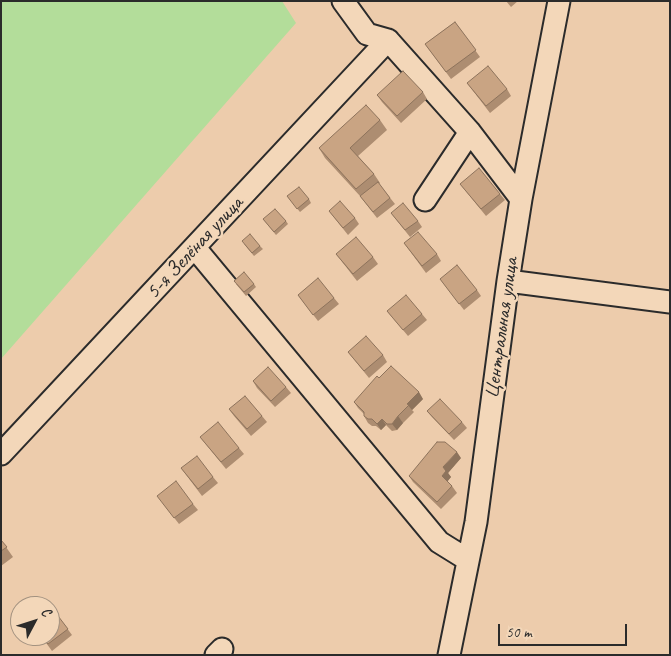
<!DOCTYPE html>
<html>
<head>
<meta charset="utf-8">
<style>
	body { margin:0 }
	#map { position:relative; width:671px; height:656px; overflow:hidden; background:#edccac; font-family:Caveat,sans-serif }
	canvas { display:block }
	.frame { position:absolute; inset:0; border:2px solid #2b2b2b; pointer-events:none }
	.north { position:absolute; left:10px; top:596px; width:50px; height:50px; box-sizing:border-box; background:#f3d7b9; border:1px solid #a39280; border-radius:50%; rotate:50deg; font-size:14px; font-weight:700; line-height:20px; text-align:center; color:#2b2b2b }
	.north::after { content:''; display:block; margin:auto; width:18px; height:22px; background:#2b2b2b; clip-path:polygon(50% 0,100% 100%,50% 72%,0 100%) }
	.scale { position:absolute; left:498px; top:624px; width:129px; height:22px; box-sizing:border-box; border:2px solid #2b2b2b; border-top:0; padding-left:6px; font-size:15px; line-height:18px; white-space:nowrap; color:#2b2b2b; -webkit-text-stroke:4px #f3d7b9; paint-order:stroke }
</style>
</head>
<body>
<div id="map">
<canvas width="671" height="656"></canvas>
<div class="frame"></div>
<div class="north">С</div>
<div class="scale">50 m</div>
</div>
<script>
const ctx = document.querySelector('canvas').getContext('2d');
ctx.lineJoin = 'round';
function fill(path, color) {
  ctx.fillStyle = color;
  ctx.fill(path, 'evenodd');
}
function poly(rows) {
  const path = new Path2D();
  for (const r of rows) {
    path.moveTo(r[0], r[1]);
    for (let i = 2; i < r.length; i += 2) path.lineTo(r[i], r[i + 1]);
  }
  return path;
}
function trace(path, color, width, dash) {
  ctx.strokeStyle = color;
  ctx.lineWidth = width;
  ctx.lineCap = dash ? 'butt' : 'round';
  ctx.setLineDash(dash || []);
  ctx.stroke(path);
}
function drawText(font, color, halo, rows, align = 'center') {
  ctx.font = font + ' Caveat,sans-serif';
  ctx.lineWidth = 5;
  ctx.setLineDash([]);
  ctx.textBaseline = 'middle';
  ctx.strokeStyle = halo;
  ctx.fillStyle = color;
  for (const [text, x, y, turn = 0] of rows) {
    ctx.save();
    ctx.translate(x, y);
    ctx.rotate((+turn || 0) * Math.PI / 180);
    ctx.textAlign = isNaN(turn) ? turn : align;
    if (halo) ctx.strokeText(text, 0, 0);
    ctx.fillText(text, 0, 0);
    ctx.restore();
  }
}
fill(poly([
	[1,1,282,1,296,23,1,359]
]), '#b3dd9a');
const minor = poly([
	[388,40,470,132,521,199],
	[425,200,470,132],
	[195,248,439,542,468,560],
	[508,281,670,302],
	[1,454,388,40,367,34,343,1],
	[216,655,222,649],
	[449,655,476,522,508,281,521,199,559,1]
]);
trace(minor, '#2b2b2b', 25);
trace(minor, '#f3d7b9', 21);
fill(poly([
	[506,1,518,1,511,7],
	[455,22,480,57,451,79,425,44],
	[467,83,507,89,511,96,490,113],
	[423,92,427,99,401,123,382,102,377,95],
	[380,120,387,130,358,156,374,174,380,183,379,184,395,204,377,218,360,196,325,158,319,148],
	[460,184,500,194,505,200,486,216],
	[287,196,309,199,311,203,300,212],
	[329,211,355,218,359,224,348,235],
	[391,213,418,221,422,227,410,237],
	[263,219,286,221,288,224,276,235],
	[404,243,437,254,441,261,426,273],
	[244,244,260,246,263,249,254,256],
	[336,254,373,257,378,264,357,281],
	[440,279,477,290,481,296,464,310],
	[236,284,254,284,256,287,246,296],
	[298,295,334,298,339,304,318,321],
	[387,311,422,314,427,320,408,336],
	[348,352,383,355,387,362,369,378],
	[379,378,423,399,412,410,414,412,403,423,397,430,392,431,386,425,381,430,376,426,372,426,368,423,364,416,364,414,358,408,354,402],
	[253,381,286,387,291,393,275,407,257,388],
	[229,409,262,416,267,422,251,436,234,416],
	[427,411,462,422,467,428,454,440,432,417],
	[200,437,239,448,244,454,226,469],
	[461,458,448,473,451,477,447,482,452,486,457,493,441,509,413,482,409,476],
	[181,468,213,477,218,483,202,496],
	[162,502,193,504,198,510,179,524],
	[1,540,13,557,1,566],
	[52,608,72,635,52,651,41,636]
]), '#ad8d71');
fill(poly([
	[419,392,423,399,412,410,407,404],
	[398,416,403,423,397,430,392,424],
	[382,419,386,425,381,430,377,424],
	[457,452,461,458,448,473,451,477,446,483,442,476,443,467]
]), '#8d735c');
const building = poly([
	[455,22,476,50,446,72,425,44,455,22],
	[488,66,507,89,486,106,467,83,488,66],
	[403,71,423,92,397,116,377,95,403,71],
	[366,105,380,120,350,148,374,174,356,189,319,148,366,105],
	[479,168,500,194,481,209,460,184,479,168],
	[378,182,390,198,373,212,360,196,378,182],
	[299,187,309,199,297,209,287,196,299,187],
	[340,201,355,218,343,228,329,211,340,201],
	[403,203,418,221,405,230,391,213,403,203],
	[275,209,286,221,274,232,263,219,275,209],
	[418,232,437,254,422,266,404,243,418,232],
	[250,234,260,246,252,253,242,241,250,234],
	[356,237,373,257,353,274,336,254,356,237],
	[457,265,477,290,459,304,440,279,457,265],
	[244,272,254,284,244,292,234,281,244,272],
	[318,278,334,298,313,315,298,295,318,278],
	[406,295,422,314,403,330,387,311,406,295],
	[366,336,383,355,364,371,348,352,366,336],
	[391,366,419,392,407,404,409,405,398,416,392,424,387,424,382,419,377,424,372,419,368,419,364,416,364,412,354,402,377,376,379,378,391,366],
	[268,367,286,387,271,401,253,381,268,367],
	[245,396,262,416,247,429,229,409,245,396],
	[440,399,462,422,449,434,427,411,440,399],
	[218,422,239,448,221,462,200,437,218,422],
	[437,442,445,442,457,452,443,467,446,471,442,476,452,486,437,502,409,476,437,442],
	[197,456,213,477,198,489,181,468,197,456],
	[176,481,193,504,174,518,157,496,176,481],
	[1,540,7,547,1,551,1,540],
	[52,608,68,629,48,644,41,636,50,636,50,610,52,608]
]);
fill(building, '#c9a483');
trace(building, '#8d735c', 1);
drawText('21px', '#2b2b2b', '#f3d7b9', [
	["5-я Зелёная улица",195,248,-47],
	["Центральная улица",502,328,-82]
]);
</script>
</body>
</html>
